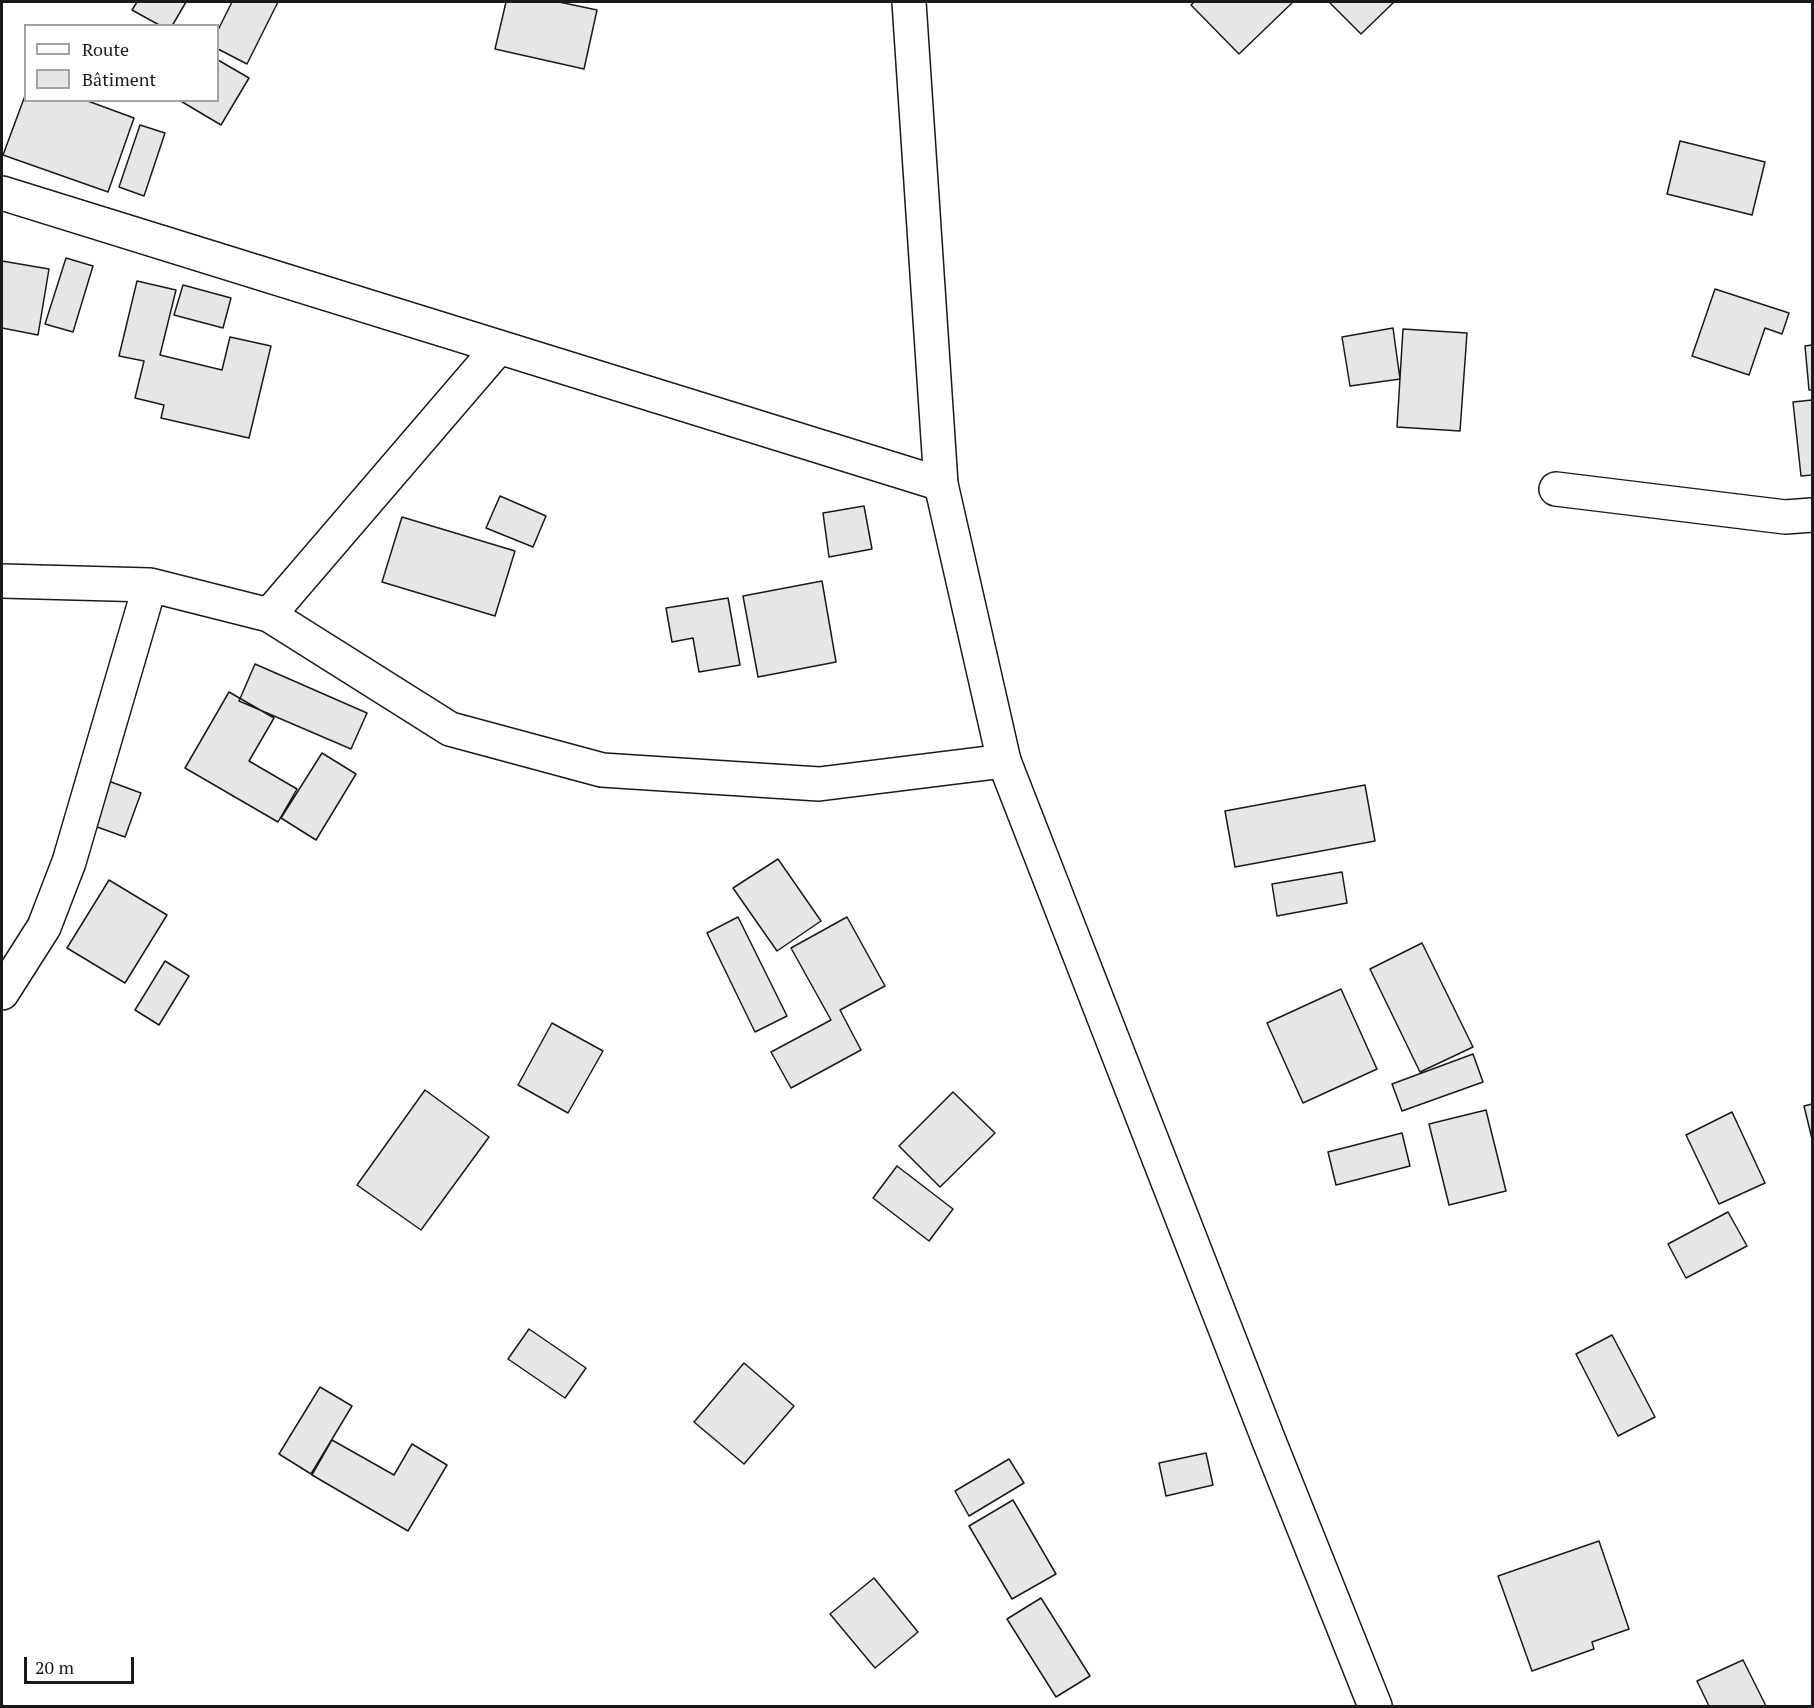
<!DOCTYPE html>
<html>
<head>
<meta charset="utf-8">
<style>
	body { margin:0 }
	#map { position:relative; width:1814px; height:1708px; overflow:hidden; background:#fff; font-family:"PT Serif",serif }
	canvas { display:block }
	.frame { position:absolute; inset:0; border:3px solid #1a1a1a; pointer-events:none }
	.legend { position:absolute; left:24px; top:24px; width:195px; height:78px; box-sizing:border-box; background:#fff; border:2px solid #a3a3a3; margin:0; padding:8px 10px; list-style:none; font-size:18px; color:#1a1a1a }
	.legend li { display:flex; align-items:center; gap:12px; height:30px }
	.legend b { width:30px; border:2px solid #a3a3a3 }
	.scale { position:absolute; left:24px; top:1657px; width:110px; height:27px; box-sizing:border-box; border:3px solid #1a1a1a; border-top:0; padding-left:8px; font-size:18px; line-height:21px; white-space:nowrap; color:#1a1a1a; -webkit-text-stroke:4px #fff; paint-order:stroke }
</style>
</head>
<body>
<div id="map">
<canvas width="1814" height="1708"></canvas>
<div class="frame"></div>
<ul class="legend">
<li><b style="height:8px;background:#fff"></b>Route</li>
<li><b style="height:16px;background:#e6e6e6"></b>Bâtiment</li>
</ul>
<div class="scale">20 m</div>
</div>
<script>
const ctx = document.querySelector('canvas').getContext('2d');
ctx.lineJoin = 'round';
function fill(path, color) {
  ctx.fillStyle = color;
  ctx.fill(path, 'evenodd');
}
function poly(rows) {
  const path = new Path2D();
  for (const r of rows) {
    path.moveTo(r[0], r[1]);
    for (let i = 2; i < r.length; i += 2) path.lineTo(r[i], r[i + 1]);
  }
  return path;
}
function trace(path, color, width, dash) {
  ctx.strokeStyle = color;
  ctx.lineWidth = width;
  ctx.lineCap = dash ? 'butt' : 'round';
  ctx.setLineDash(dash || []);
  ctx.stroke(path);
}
const building = poly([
	[137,2,186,2,172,26,161,26,132,10,137,2],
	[232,2,278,2,247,64,218,49,218,30,232,2],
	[506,2,559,2,597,10,584,69,495,49,506,2],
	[1194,2,1293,2,1239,54,1191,5,1194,2],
	[1329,2,1391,2,1393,3,1361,34,1329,2],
	[218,60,249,78,221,125,179,100,218,100,218,60],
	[26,93,26,100,85,100,134,118,108,192,3,155,26,93],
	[140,125,165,133,144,196,119,187,140,125],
	[1680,141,1765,162,1752,215,1667,194,1680,141],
	[66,258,93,266,73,332,45,324,66,258],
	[2,261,49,269,38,335,2,328,2,261],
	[137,281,176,290,160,355,222,370,230,337,271,346,249,438,161,418,164,405,135,398,144,361,119,356,137,281],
	[183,285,231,298,223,328,174,315,183,285],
	[1715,289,1789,313,1782,334,1765,328,1749,375,1692,356,1715,289],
	[1393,328,1400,379,1350,386,1342,337,1393,328],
	[1403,329,1467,333,1460,431,1397,427,1403,329],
	[1812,345,1812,390,1809,390,1805,346,1812,345],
	[1812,400,1812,475,1801,476,1793,402,1812,400],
	[500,496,546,516,533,547,486,528,500,496],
	[864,506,872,549,829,557,823,513,864,506],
	[402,517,515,551,495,616,382,582,402,517],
	[822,581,836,662,758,677,743,596,822,581],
	[728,598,740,665,699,672,693,638,672,642,666,608,728,598],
	[255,664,367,713,351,749,239,701,255,664],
	[229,692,274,718,249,761,297,789,278,822,185,768,229,692],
	[322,753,356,774,316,840,281,818,322,753],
	[103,779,141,793,125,837,86,823,103,779],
	[1365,785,1375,841,1235,867,1225,811,1365,785],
	[778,859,821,921,777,951,733,888,778,859],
	[1342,872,1347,903,1277,916,1272,884,1342,872],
	[109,880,167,915,125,983,67,948,109,880],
	[738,917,787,1016,755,1032,707,933,738,917],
	[847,917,885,986,840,1010,861,1050,791,1088,771,1052,831,1020,791,948,847,917],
	[1422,943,1473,1047,1420,1072,1370,969,1422,943],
	[165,961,189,976,159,1025,135,1010,165,961],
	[1341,989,1377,1069,1303,1103,1267,1023,1341,989],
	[552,1023,603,1051,568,1113,518,1085,552,1023],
	[1473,1054,1483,1082,1402,1111,1392,1084,1473,1054],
	[425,1090,489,1137,421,1230,357,1185,425,1090],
	[953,1092,995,1133,940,1187,899,1146,953,1092],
	[1812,1104,1812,1139,1804,1106,1812,1104],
	[1486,1110,1506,1191,1449,1205,1429,1124,1486,1110],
	[1732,1112,1765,1183,1719,1204,1686,1135,1732,1112],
	[1402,1133,1410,1166,1336,1185,1328,1152,1402,1133],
	[897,1166,953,1209,929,1241,873,1198,897,1166],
	[1728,1212,1747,1246,1686,1278,1668,1244,1728,1212],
	[529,1329,586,1368,565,1398,508,1359,529,1329],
	[1612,1335,1655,1417,1618,1436,1576,1354,1612,1335],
	[744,1363,794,1406,744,1464,694,1422,744,1363],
	[320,1387,352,1406,311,1474,279,1454,320,1387],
	[332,1440,394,1475,412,1444,447,1465,408,1531,312,1475,332,1440],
	[1206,1453,1213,1485,1166,1496,1159,1463,1206,1453],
	[1009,1459,1024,1483,969,1516,955,1491,1009,1459],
	[1013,1500,1056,1574,1012,1599,969,1526,1013,1500],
	[1599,1541,1629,1629,1592,1642,1594,1649,1532,1671,1498,1576,1599,1541],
	[874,1578,918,1632,875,1668,830,1614,874,1578],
	[1041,1598,1090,1676,1056,1697,1007,1619,1041,1598],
	[1743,1660,1766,1706,1709,1706,1697,1681,1743,1660]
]);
fill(building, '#e6e6e6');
trace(building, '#1a1a1a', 1.5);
const minor = poly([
	[2,193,941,484],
	[1556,489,1785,517,1812,515],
	[2,581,150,585,269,615,450,729,602,770,819,784,1004,761],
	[269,615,499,347],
	[2,993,44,927,69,862,150,585]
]);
const major = poly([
	[909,2,941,484,1004,761,1269,1441,1375,1706]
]);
trace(minor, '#1a1a1a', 36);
trace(major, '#1a1a1a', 36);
trace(minor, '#fff', 33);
trace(major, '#fff', 33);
</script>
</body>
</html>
